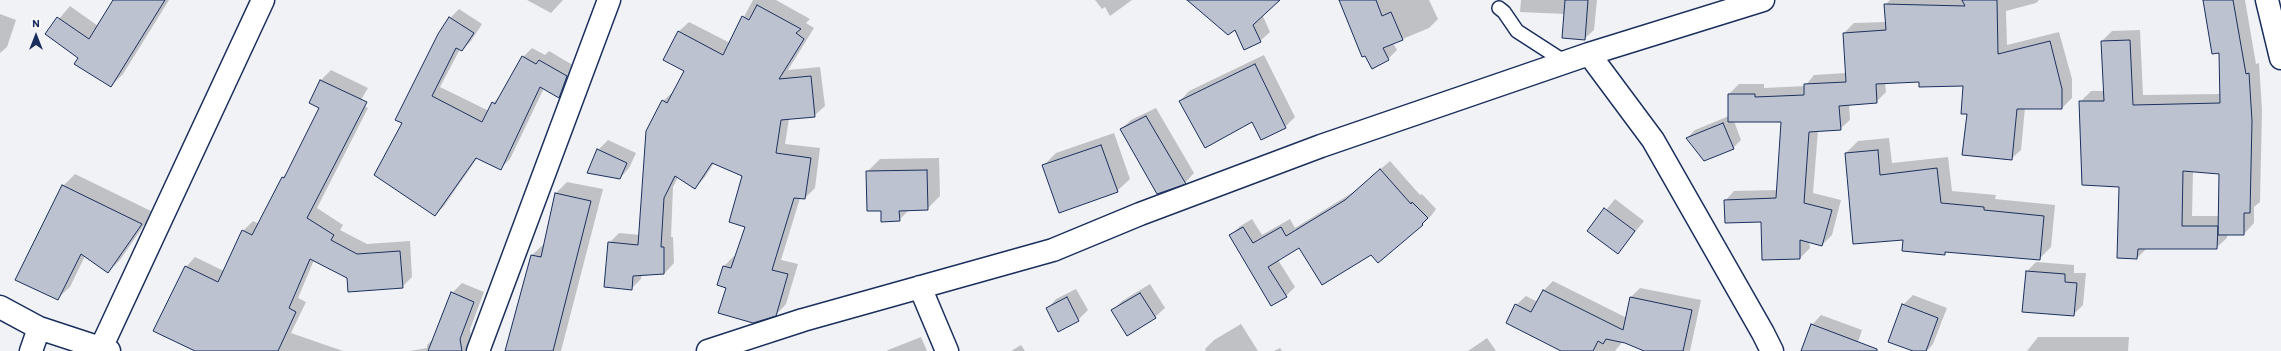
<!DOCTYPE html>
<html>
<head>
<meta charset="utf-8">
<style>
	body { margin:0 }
	#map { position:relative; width:2281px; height:351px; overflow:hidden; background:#f1f2f5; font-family:Itim,sans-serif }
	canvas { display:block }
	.north { position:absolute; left:16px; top:16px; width:40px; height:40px; -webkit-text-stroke:3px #fff; paint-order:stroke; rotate:0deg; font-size:11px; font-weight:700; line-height:16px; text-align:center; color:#1b2f5e }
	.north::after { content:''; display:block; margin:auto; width:14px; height:18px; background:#1b2f5e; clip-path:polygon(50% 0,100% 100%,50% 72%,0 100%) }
</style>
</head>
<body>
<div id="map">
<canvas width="2281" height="351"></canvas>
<div class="north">N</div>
</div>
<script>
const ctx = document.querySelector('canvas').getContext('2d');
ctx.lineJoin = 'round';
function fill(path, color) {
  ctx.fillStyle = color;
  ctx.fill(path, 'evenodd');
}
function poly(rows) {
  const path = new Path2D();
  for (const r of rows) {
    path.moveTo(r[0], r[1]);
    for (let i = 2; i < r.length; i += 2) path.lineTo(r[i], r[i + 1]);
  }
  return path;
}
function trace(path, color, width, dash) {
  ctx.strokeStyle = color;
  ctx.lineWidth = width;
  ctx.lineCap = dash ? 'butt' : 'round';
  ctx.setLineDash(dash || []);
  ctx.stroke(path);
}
fill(poly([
	[114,0,169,0,123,74,111,86,79,57,46,34,70,6,98,26],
	[527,0,563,0,551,13],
	[753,0,776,0,810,19,806,23,814,28,788,70,820,67,825,106,814,116,789,119,785,144,820,148,815,188,805,198,800,198,781,260,798,264,786,304,776,315,727,287,724,266,734,256,736,257,746,226,743,176,714,163,705,177,695,188,678,177,673,187,671,237,673,237,674,263,664,274,642,274,641,279,631,289,609,243,619,233,640,235,663,101,674,91,685,70,678,32,689,22,730,43],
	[1095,0,1132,0,1110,16,1105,7,1102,9],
	[1231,0,1264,0,1258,5,1270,32,1260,41],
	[1339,0,1429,0,1438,19,1429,28,1393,43,1397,50,1388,59],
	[1521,0,1597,0,1594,30,1584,39,1565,14,1520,12],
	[1890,0,2039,0,2036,3,2006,11,2007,45,2059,32,2072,79,2072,98,2062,108,2025,108,2021,150,2011,159,1968,113,1964,85,1920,81,1885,83,1886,92,1876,102,1849,104,1850,120,1840,129,1818,131,1813,193,1841,200,1832,235,1822,245,1809,241,1810,248,1800,258,1763,259,1762,221,1725,201,1734,191,1778,190,1782,121,1734,121,1741,140,1733,148,1687,138,1695,130,1729,116,1729,94,1739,84,1764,84,1764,88,1805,86,1814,75,1846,73,1844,33,1854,23,1886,22,1885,5],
	[2204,0,2245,0,2256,64,2259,63,2262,110,2260,202,2254,207,2254,223,2244,234,2227,234,2227,238,2216,248,2147,248,2137,258,2120,186,2080,102,2091,91,2104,91,2102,41,2112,31,2140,30,2143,95,2221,94,2220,52],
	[2193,171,2220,173,2219,216,2192,216],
	[459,9,482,24,471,41,462,50,460,49,440,87,489,111,493,103,502,94,523,57,532,48,545,55,549,51,576,67,568,88,559,97,544,88,510,159,501,168,478,157,444,206,435,215,403,123,450,18],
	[0,14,16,20,7,47,0,53],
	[1264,55,1295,117,1285,127,1253,121,1180,101,1189,91],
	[331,70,368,88,359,103,368,108,317,208,343,225,340,230,367,244,410,241,412,277,402,287,348,277,314,260,298,298,306,302,291,333,343,351,196,351,186,267,195,257,224,271,243,231,253,221,259,224,282,178,289,171,320,107,310,102,321,80],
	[1156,108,1194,173,1185,183,1121,129,1131,120],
	[1114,133,1130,179,1117,191,1044,165,1056,153],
	[1889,138,1892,163,1948,157,1952,191,1996,195,1995,199,2055,205,2051,247,2039,259,1947,251,1944,254,1904,238,1846,153,1858,141],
	[608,140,636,153,629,168,620,178,598,150],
	[939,158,940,196,927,209,910,209,899,220,882,210,867,172,880,159],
	[1390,161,1420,195,1422,194,1436,209,1431,216,1422,224,1371,254,1299,247,1278,260,1295,287,1286,296,1230,236,1239,227,1252,219,1262,235,1290,219,1295,228,1355,191],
	[75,174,153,212,120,260,108,272,85,256,70,287,57,299,63,186],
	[567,182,603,189,561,351,506,351,532,255,545,243,555,194],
	[1615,199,1644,221,1618,253,1589,231],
	[2036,262,2074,265,2074,273,2086,273,2083,305,2073,315,2027,271],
	[1553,281,1627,318,1631,297,1640,288,1701,300,1690,351,1646,351,1623,341,1615,351,1563,351,1516,305,1526,296,1538,302,1544,290],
	[462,283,484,292,470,329,473,351,410,351,427,348,427,345,435,337,452,293],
	[1150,284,1165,308,1155,317,1113,310,1122,301],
	[1076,289,1088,310,1078,320,1047,309,1056,299],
	[1913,295,1947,308,1933,344,1927,351,1916,351,1903,305],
	[1821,315,1862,330,1855,351,1802,351,1812,325],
	[1241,324,1258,351,1206,351,1205,349,1214,340],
	[921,337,927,351,887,351,888,350],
	[2038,337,2129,337,2128,351,2027,351],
	[1487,338,1496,351,1468,351],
	[1021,345,1025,351,1011,351],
	[1280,348,1282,351,1274,351]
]), '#0003');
const building = poly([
	[113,0,165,0,111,87,74,64,78,58,45,34,57,17,89,39,113,0],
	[1187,0,1280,0,1253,25,1261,42,1244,50,1235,30,1228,35,1187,0],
	[1339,0,1376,0,1382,16,1391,12,1403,40,1383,48,1389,60,1372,69,1365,56,1362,57,1339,0],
	[1565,0,1588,0,1585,40,1562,38,1565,0],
	[1962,0,1997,0,1998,54,2050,41,2062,89,2062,109,2017,109,2012,160,1962,155,1967,114,1961,114,1963,86,1919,87,1919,82,1876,84,1877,103,1839,106,1841,130,1809,132,1804,203,1832,210,1822,246,1800,240,1800,259,1762,260,1761,222,1725,223,1724,200,1776,198,1781,122,1728,122,1728,94,1755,94,1755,97,1804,95,1804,84,1846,82,1843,33,1886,30,1884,4,1965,6,1962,0],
	[2203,0,2233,0,2246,74,2249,73,2252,121,2250,213,2244,213,2244,235,2218,235,2219,174,2183,171,2182,226,2218,226,2217,249,2138,249,2137,259,2117,258,2119,187,2082,185,2079,101,2104,101,2101,41,2130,40,2133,105,2220,103,2219,53,2212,54,2203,0],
	[757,5,801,29,796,33,804,39,779,79,811,76,815,117,781,120,776,153,811,158,805,199,794,198,772,270,788,274,776,316,753,323,718,313,726,288,717,285,723,266,731,268,745,227,729,222,742,176,712,163,695,189,675,176,664,198,661,247,664,247,664,274,633,276,632,290,604,287,608,242,638,245,646,131,662,100,667,103,684,71,663,60,678,31,723,55,742,16,749,20,757,5],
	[449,17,474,33,462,51,456,48,432,96,482,122,492,102,495,104,522,56,536,64,539,60,567,76,559,98,540,87,501,170,476,158,435,216,374,175,402,123,395,120,438,34,449,17],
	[1255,64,1286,128,1261,140,1252,122,1205,148,1179,101,1255,64],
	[320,80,367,102,307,218,334,235,331,240,357,254,400,251,403,288,348,292,347,278,310,259,289,308,296,312,278,351,195,351,153,331,185,266,218,282,242,230,252,235,282,177,284,178,319,108,309,103,320,80],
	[1146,116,1186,184,1157,194,1120,129,1146,116],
	[1723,123,1734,149,1704,161,1686,138,1723,123],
	[1101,145,1118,192,1059,213,1042,165,1101,145],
	[597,149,627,163,620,179,587,173,597,149],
	[1878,150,1880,175,1937,168,1941,203,1984,207,1984,210,2044,216,2040,260,1945,252,1945,255,1902,251,1903,240,1853,244,1845,153,1878,150],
	[1380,169,1411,204,1412,202,1428,218,1422,224,1423,225,1378,263,1371,255,1322,285,1299,248,1268,267,1287,297,1271,306,1229,235,1243,227,1253,243,1281,227,1286,236,1345,200,1380,169],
	[927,170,928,210,899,211,900,221,881,222,881,211,867,211,866,171,927,170],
	[62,185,142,224,108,273,81,254,58,300,15,280,62,185],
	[555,193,591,201,553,351,505,351,531,255,541,257,555,193],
	[1604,208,1635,231,1618,254,1587,231,1604,208],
	[2026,271,2065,274,2065,282,2077,283,2074,316,2022,312,2026,271],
	[1543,290,1623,330,1630,297,1692,310,1683,351,1644,351,1625,343,1606,339,1603,344,1598,341,1593,351,1561,351,1506,323,1515,304,1531,312,1543,290],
	[451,292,474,302,460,339,462,351,428,351,451,292],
	[1140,293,1156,318,1127,336,1111,310,1140,293],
	[1067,297,1079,321,1058,332,1046,308,1067,297],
	[1902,304,1938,318,1926,351,1913,351,1888,342,1902,304],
	[1811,324,1877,349,1877,351,1801,351,1811,324]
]);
fill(building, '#bcc2d0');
trace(building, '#1b2f5e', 1);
const service = poly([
	[1499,8,1504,12,1517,31,1565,62]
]);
const minor = poly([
	[2267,0,2281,58],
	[1589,54,1653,140,1763,333,1772,351],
	[920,287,947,351],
	[0,307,39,328,109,351],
	[101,348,263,0],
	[31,351,39,328],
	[478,351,609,0],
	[708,351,803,320,1053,250,1140,214,1321,146,1589,54,1763,0]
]);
trace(service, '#1b2f5e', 16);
trace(minor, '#1b2f5e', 25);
trace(service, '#fff', 13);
trace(minor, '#fff', 22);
</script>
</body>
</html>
